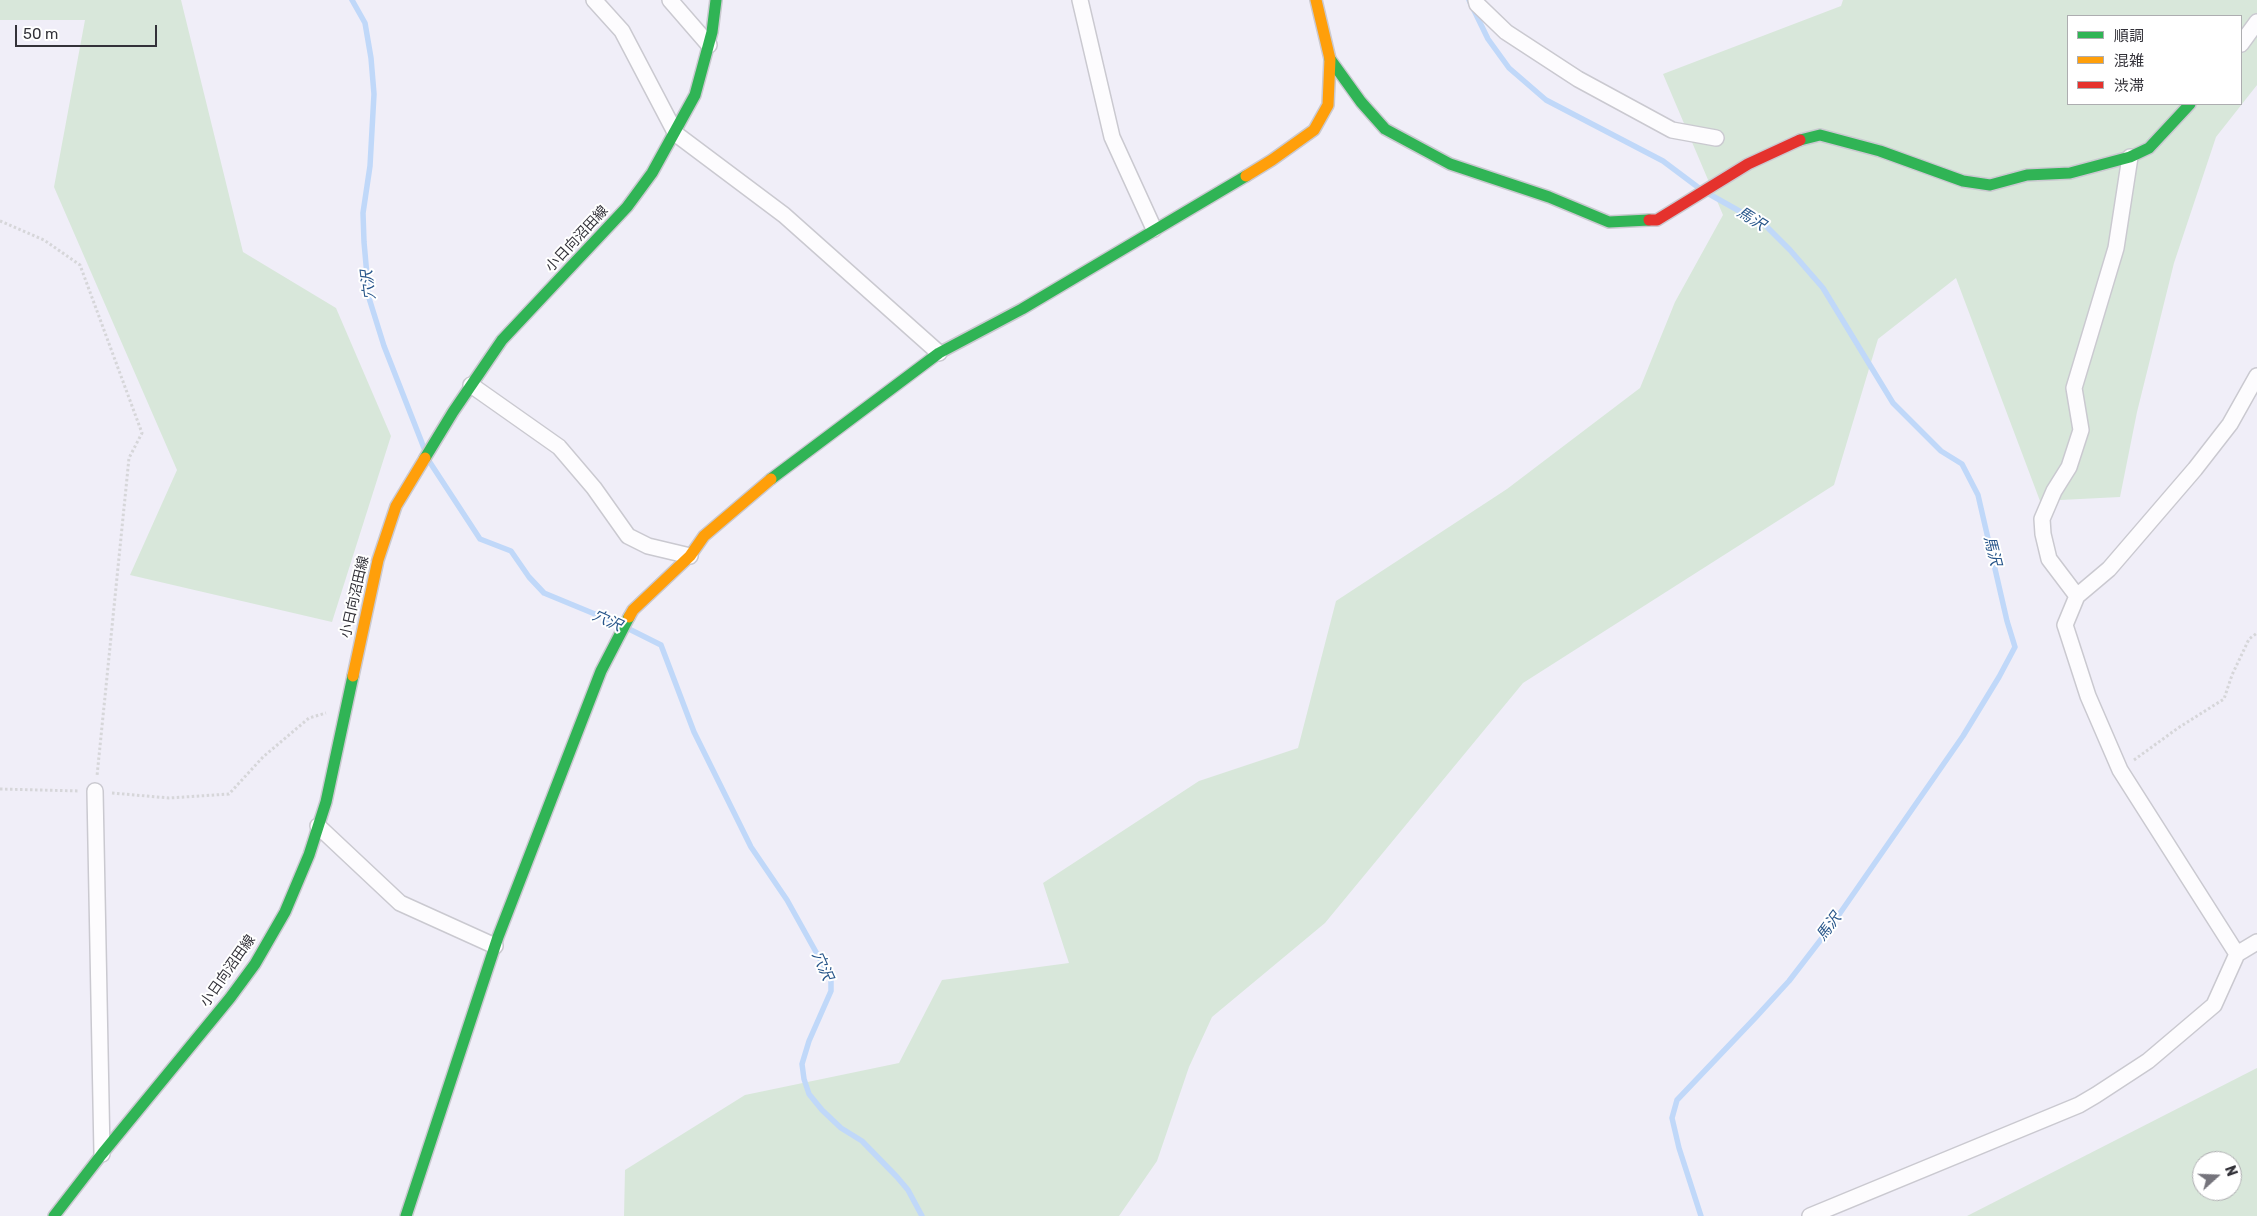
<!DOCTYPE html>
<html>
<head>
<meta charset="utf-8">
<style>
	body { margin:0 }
	#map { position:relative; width:2257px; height:1216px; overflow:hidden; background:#f0eef8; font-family:Rubik,"Noto Sans JP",sans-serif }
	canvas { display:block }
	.legend { position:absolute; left:2067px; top:15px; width:175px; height:90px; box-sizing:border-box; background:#fff; border:1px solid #adadb0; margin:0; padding:6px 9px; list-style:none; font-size:15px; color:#333239 }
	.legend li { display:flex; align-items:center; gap:10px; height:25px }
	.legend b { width:25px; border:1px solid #adadb0 }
	.north { position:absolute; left:2192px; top:1151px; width:50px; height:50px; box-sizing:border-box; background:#fff; border:1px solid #adadb0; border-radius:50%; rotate:70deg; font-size:14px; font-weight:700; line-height:20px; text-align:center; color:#333239 }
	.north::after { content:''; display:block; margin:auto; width:18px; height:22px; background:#75747c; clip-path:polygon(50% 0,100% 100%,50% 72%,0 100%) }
	.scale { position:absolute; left:15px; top:25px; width:142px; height:22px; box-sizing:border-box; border:2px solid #333239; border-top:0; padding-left:6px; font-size:15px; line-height:18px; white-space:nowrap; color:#333239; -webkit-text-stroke:4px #fff; paint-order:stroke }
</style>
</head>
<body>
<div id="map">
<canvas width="2257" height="1216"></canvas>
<ul class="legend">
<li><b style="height:6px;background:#30b455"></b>順調</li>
<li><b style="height:6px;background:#ff9f0a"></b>混雑</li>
<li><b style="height:6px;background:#e5322d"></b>渋滞</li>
</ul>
<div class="north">N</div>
<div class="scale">50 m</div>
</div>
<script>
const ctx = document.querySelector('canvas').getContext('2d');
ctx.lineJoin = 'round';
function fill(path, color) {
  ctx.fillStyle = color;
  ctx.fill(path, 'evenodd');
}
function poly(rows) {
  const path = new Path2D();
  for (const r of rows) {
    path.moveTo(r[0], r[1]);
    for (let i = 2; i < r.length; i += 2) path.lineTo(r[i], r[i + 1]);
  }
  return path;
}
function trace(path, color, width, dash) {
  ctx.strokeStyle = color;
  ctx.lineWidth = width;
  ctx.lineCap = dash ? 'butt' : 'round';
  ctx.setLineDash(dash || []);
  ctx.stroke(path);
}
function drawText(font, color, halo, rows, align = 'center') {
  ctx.font = font + ' Rubik,"Noto Sans JP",sans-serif';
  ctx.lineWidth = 4;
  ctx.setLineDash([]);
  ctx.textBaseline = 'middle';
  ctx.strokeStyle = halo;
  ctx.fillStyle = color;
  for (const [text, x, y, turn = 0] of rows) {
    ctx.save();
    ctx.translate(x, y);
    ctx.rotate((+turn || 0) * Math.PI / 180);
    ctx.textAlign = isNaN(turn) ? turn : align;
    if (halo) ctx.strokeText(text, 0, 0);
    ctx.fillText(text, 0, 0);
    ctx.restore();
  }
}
fill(poly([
	[0,0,181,0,243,252,336,308,391,436,332,622,130,575,177,470,54,187,85,20,0,20],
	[1843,0,2257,0,2257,85,2216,137,2174,263,2137,412,2120,497,2040,501,1956,278,1878,339,1834,485,1523,683,1325,923,1212,1017,1189,1067,1157,1161,1119,1216,624,1216,625,1170,745,1095,899,1063,942,980,1069,963,1043,883,1199,781,1298,748,1336,601,1507,489,1640,388,1675,302,1723,215,1663,74,1841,6],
	[2068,16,2241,16,2241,104,2068,104],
	[2257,1068,2257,1216,1967,1216],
	[2202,1161,2232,1161,2232,1191,2202,1191]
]), '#d8e7da');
trace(poly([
	[352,0,365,23,371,58,374,94,370,166,363,213,364,242,369,298,384,346,424,448],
	[1469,0,1488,39,1509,68,1546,100,1663,161,1699,188],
	[429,461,480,539,511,551,529,577,544,593,619,624],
	[627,628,661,645,694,732,751,847,787,900,831,979,831,991,809,1041,802,1064,804,1079,809,1094,822,1110,841,1128,862,1141,897,1177,908,1190,922,1216],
	[1701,1216,1679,1148,1672,1118,1677,1100,1756,1017,1789,981,1829,929,1963,736,1999,677,2015,647,2007,621,1978,495,1962,464,1941,451,1893,403,1823,288,1790,250,1766,226,1709,194]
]), '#c0d8f9', 5.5);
const street = poly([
	[594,0,622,31,676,134,784,215,939,353],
	[670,0,709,45],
	[1080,0,1112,137,1154,229],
	[1476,0,1477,4,1506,32,1578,79,1672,130,1716,138],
	[2241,44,2257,22],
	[471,385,559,447,594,488,628,536,648,546,690,556],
	[2077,596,2049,559,2043,534,2042,519,2054,491,2069,467,2081,430,2074,388,2116,248,2130,157],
	[95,791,102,1154],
	[318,826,400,903,495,946],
	[2237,954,2120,770,2088,696,2065,625,2077,596,2109,569,2195,469,2230,424,2257,376],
	[1810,1216,2079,1105,2096,1095,2148,1061,2214,1005,2237,954,2257,942]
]);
const fast = poly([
	[1330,59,1361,102,1385,129,1450,164,1549,197,1609,222,1649,220],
	[1800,140,1820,135,1880,151,1963,181,1990,185,2027,175,2070,173,2130,157,2149,148,2190,104],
	[425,458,453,412,502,340,627,207,652,173,695,95,712,32,716,0],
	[771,479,939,353,1022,309,1246,176],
	[54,1216,102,1154,230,998,255,964,285,912,309,855,326,802,353,676],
	[406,1216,498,937,601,671,629,617]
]);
const slow = poly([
	[1246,176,1272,160,1314,130,1328,105,1330,59,1316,0],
	[629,617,633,610,690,556,704,536,771,479],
	[353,676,378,560,396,506,425,458]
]);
const jam = poly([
	[1649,220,1657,220,1748,164,1800,140]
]);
trace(street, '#cac9d0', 18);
trace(fast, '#cac9d0', 14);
trace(slow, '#cac9d0', 14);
trace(jam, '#cac9d0', 14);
trace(poly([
	[0,221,44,240,80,265,142,433,129,458,97,776],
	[2134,760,2178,728,2224,699,2232,675,2249,639,2257,633],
	[0,789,80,791],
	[112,793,169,798,229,794,263,757,309,718,326,713]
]), '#d6d6d9', 3, [2.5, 2.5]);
trace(street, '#fdfcfe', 15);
trace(fast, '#30b455', 11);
trace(slow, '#ff9f0a', 11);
trace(jam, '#e5322d', 11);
drawText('14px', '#333239', '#fff', [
	["小日向沼田線",577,239,-47],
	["小日向沼田線",355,597,-77],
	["小日向沼田線",228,971,-55]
]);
drawText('italic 15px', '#28568a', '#fff', [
	["馬沢",1751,219,32],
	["穴沢",369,285,-97],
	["馬沢",1992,551,76],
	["穴沢",607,621,24],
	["馬沢",1829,927,-53],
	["穴沢",822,966,66]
]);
</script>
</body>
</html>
